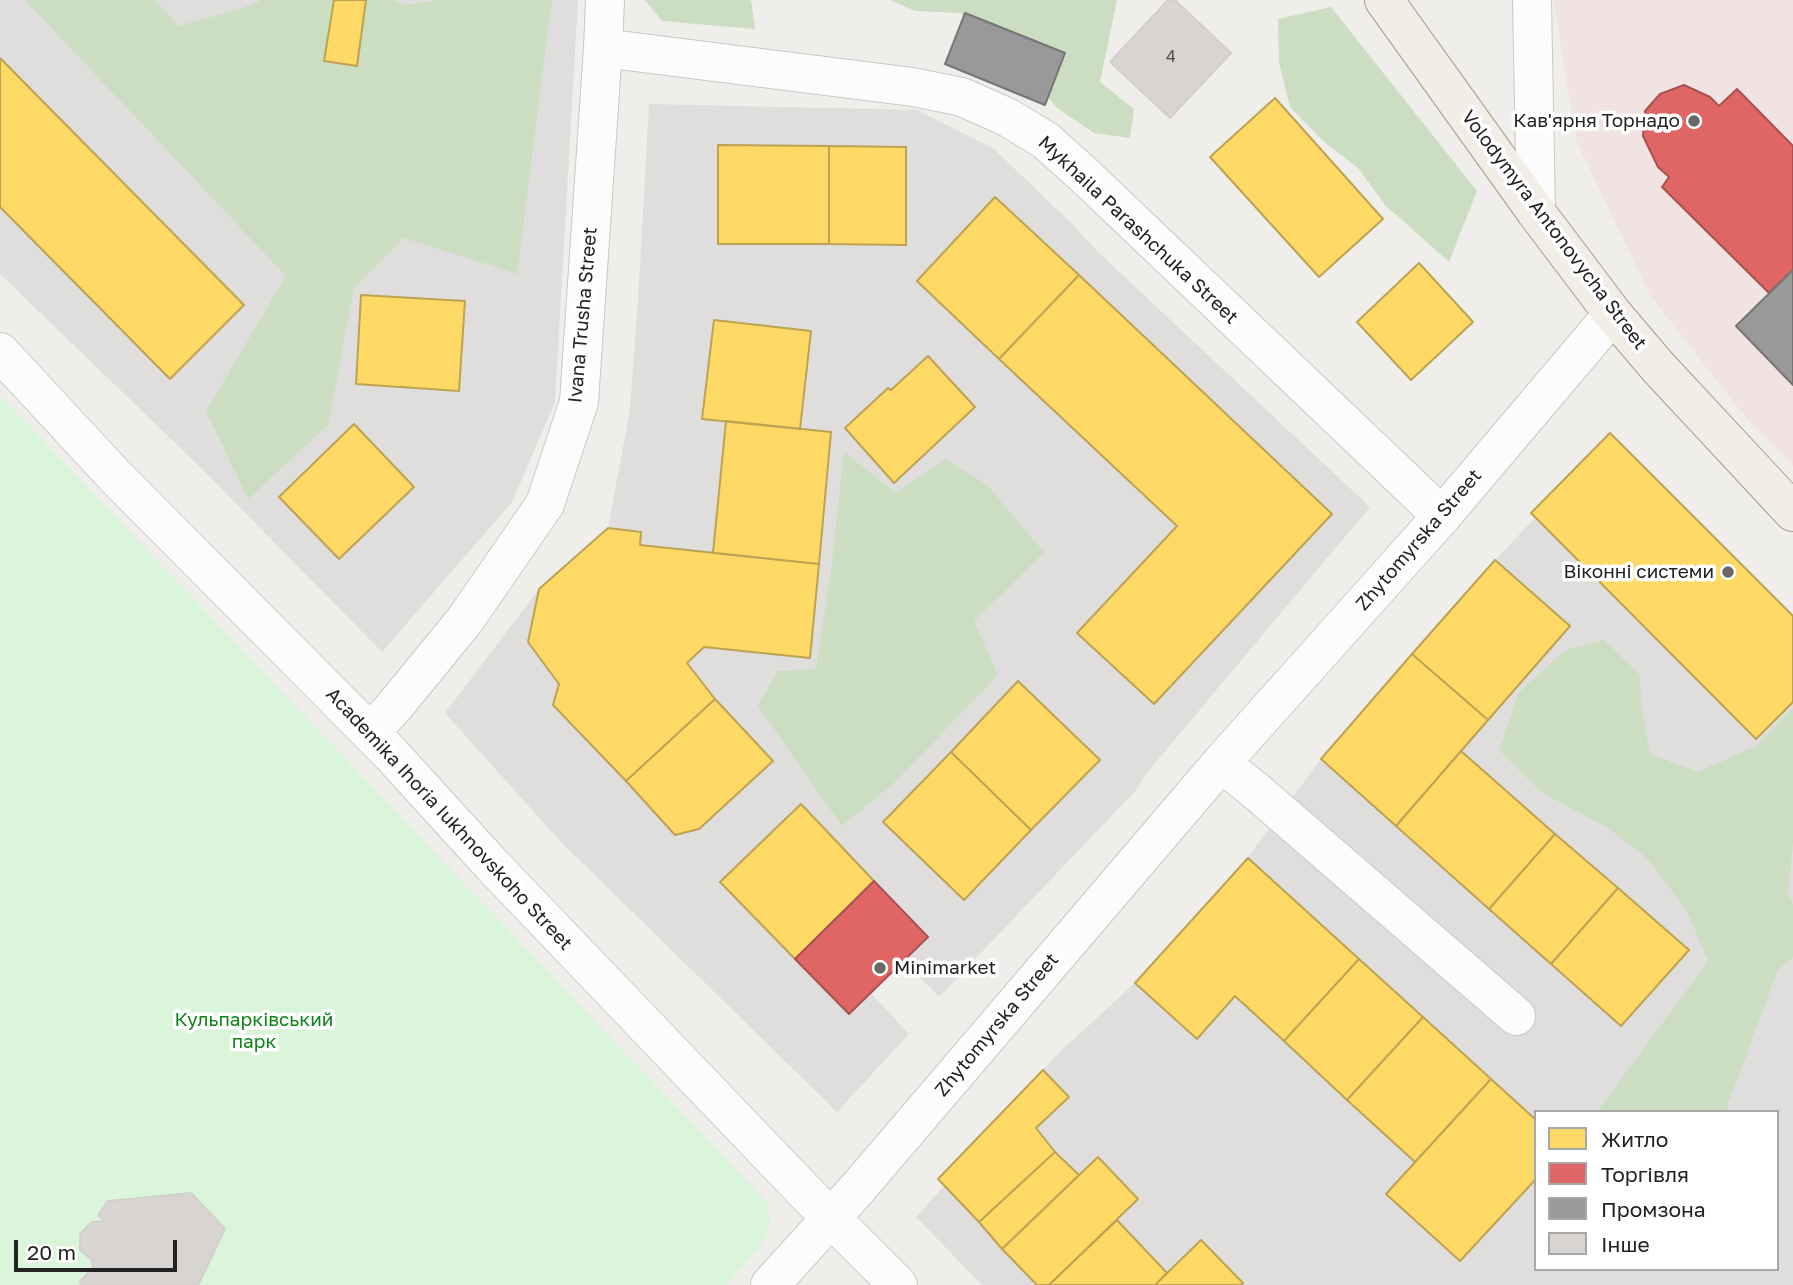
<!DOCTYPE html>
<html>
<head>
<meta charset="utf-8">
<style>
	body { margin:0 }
	#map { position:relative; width:1793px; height:1285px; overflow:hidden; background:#f0eeeb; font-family:"Golos Text",sans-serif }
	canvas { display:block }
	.legend { position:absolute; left:1534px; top:1110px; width:245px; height:161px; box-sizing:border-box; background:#fff; border:2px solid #a7a7a7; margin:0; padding:9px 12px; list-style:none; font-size:21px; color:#222 }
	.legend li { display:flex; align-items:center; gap:14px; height:35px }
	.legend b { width:35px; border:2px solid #a7a7a7 }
	.scale { position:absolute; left:14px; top:1240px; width:163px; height:32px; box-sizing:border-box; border:4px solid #222; border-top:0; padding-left:9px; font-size:21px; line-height:24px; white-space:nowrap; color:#222; -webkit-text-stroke:5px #fff; paint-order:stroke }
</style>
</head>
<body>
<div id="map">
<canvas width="1793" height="1285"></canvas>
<ul class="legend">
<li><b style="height:19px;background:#ffd966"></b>Житло</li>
<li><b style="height:19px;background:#e06666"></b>Торгівля</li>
<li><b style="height:19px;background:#999"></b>Промзона</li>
<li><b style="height:19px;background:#d7d4d2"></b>Інше</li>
</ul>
<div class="scale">20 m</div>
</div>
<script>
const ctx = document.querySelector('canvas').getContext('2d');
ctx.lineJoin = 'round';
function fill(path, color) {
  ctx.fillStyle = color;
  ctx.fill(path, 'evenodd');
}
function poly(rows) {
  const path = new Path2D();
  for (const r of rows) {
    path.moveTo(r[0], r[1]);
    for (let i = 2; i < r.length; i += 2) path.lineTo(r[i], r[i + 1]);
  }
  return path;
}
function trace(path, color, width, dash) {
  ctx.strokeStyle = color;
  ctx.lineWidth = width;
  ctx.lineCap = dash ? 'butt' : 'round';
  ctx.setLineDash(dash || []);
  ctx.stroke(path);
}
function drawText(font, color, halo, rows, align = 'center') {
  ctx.font = font + ' "Golos Text",sans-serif';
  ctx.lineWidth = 7;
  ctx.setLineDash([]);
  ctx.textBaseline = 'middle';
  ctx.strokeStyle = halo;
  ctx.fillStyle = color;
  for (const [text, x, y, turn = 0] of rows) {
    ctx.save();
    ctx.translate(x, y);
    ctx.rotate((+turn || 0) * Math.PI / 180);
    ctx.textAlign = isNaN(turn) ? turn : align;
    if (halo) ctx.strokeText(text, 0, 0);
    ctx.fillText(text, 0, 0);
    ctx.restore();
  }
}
fill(poly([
	[0,0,578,0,555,402,512,502,382,652,199,466,0,274],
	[649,104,917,110,994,149,1071,223,1097,251,1370,507,1145,775,1137,789,939,997,904,961,871,993,909,1034,837,1112,560,841,445,713,539,589,608,528,630,409,639,284],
	[1610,433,1793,616,1793,1285,982,1285,916,1217,944,1186,938,1179,1065,1047,1135,983,1247,858,1321,759,1495,560,1535,518,1531,513],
	[1536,1112,1777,1112,1777,1269,1536,1269]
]), '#dfdedc');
fill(poly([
	[1553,0,1793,0,1793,466,1747,419,1651,297,1577,143]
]), '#f1e3e1');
fill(poly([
	[25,0,155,0,179,26,243,8,262,0,393,0,406,5,439,0,552,0,517,274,404,238,354,288,328,425,248,499,206,411,286,276],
	[645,0,751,0,755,29,662,21],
	[890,0,1117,0,1100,82,1134,109,1130,138,1094,133,1057,108,999,37,960,13,915,11],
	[1331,7,1477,191,1449,262,1385,205,1358,168,1323,141,1290,107,1279,63,1278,19],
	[844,452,896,493,945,459,986,484,1044,552,974,621,998,675,894,783,842,826,758,706,777,671,816,669,831,571],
	[1604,640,1640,675,1641,704,1650,754,1698,772,1756,746,1793,708,1793,844,1788,893,1793,905,1793,957,1778,970,1728,1104,1727,1112,1597,1112,1708,961,1687,911,1647,858,1608,828,1541,792,1499,750,1519,692,1566,650]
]), '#cbdec1');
fill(poly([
	[0,395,767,1202,770,1218,767,1235,763,1243,726,1285,0,1285]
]), '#daf5da');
const homes = poly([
	[334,0,366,0,357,66,324,61,334,0],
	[0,58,244,305,170,379,0,207,0,58],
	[1275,98,1383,219,1319,277,1210,157,1275,98],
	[718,145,829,146,829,244,718,244,718,145],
	[829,146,906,147,906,245,829,244,829,146],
	[995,197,1079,275,999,359,917,281,995,197],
	[1419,263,1473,322,1411,380,1357,322,1419,263],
	[1079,275,1332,514,1154,704,1077,633,1177,526,999,359,1079,275],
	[361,295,465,301,459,391,356,384,361,295],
	[714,320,811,331,800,429,702,419,714,320],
	[928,356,975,407,894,483,845,428,888,388,891,390,928,356],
	[726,421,831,432,819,564,713,553,726,421],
	[354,424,414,487,339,559,279,497,354,424],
	[1610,433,1793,616,1793,702,1756,739,1531,513,1610,433],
	[608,528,641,532,640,545,819,564,810,658,704,647,687,663,715,699,626,781,553,705,559,684,528,642,539,589,608,528],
	[1495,560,1570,626,1488,720,1412,654,1495,560],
	[1412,654,1488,720,1396,826,1321,759,1412,654],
	[1018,681,1100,760,1031,830,951,752,1018,681],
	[715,699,773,761,699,829,675,835,626,781,715,699],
	[1461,751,1555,834,1489,909,1396,826,1461,751],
	[951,752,1031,830,964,900,883,822,951,752],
	[801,804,874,881,795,959,720,882,801,804],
	[1555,834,1618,888,1551,964,1489,909,1555,834],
	[1248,858,1359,959,1284,1041,1235,996,1197,1039,1135,983,1248,858],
	[1618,888,1689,950,1621,1026,1551,964,1618,888],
	[1359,959,1423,1017,1347,1100,1284,1041,1359,959],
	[1423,1017,1491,1079,1415,1162,1347,1100,1423,1017],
	[1043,1070,1069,1097,1036,1128,1055,1152,979,1222,938,1179,1043,1070],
	[1491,1079,1536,1120,1536,1179,1460,1261,1386,1194,1491,1079],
	[1055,1152,1079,1175,1002,1249,979,1222,1055,1152],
	[1098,1157,1138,1199,1049,1285,1037,1285,1002,1249,1098,1157],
	[1117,1220,1167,1273,1155,1285,1049,1285,1117,1220],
	[1201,1240,1243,1283,1241,1285,1155,1285,1201,1240]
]);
fill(homes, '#ffd966');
trace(homes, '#bda252', 2);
const shops = poly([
	[1684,85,1710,97,1719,106,1737,89,1793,146,1793,270,1769,293,1662,187,1669,177,1658,167,1643,136,1645,111,1660,94,1684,85],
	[874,881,928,937,849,1014,795,959,874,881]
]);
fill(shops, '#e06666');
trace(shops, '#a75252', 2);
const industry = poly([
	[965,13,1065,53,1045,105,945,64,965,13],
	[1793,270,1793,385,1736,326,1793,270]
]);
fill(industry, '#999');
trace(industry, '#757575', 2);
const building = poly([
	[1168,0,1175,0,1231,53,1170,118,1110,62,1168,0],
	[191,1193,225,1229,198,1285,81,1285,80,1281,93,1268,92,1260,80,1250,80,1234,92,1222,105,1221,98,1215,108,1201,191,1193]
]);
fill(building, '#d7d4d2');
trace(building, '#d3d0cc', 2);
const minor = poly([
	[1532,0,1536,212],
	[603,48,913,87,962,97,1007,117,1045,140,1083,174,1442,516],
	[0,352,115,476,391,754,493,866,806,1193,898,1285],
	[370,733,393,708,465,620,545,504,579,402,603,48,605,0],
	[1221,763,1256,791,1516,1016],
	[770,1285,858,1188,1221,763,1442,516,1613,314]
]);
const major = poly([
	[1384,0,1536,212,1613,314,1658,367,1793,512]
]);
trace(minor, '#c9c8c7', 40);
trace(major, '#a79c86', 40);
trace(minor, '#fdfcfc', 38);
trace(major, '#f3ede7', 38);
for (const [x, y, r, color] of [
	[1694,121,7,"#6a6968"],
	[1728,572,7,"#6a6968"],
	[880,968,7,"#6a6968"]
]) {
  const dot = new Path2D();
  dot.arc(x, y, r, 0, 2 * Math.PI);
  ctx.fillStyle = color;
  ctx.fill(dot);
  trace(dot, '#fff', 2.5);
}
drawText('16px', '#4f4e4e', null, [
	["4",1171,57]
]);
drawText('19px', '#222', '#fff', [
	["Кав'ярня Торнадо",1680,121],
	["Віконні системи",1714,572],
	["Minimarket",894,968,"left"]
], 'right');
drawText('19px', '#222', '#fff', [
	["Mykhaila Parashchuka Street",1138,230,43],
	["Volodymyra Antonovycha Street",1554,230,53],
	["Ivana Trusha Street",583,315,-85],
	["Zhytomyrska Street",1419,540,-49],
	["Academika Ihoria Iukhnovskoho Street",449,819,47],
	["Zhytomyrska Street",997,1025,-50]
]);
drawText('19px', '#0c8416', '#fff', [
	["Кульпарківський",254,1020],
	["парк",254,1042]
]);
</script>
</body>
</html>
